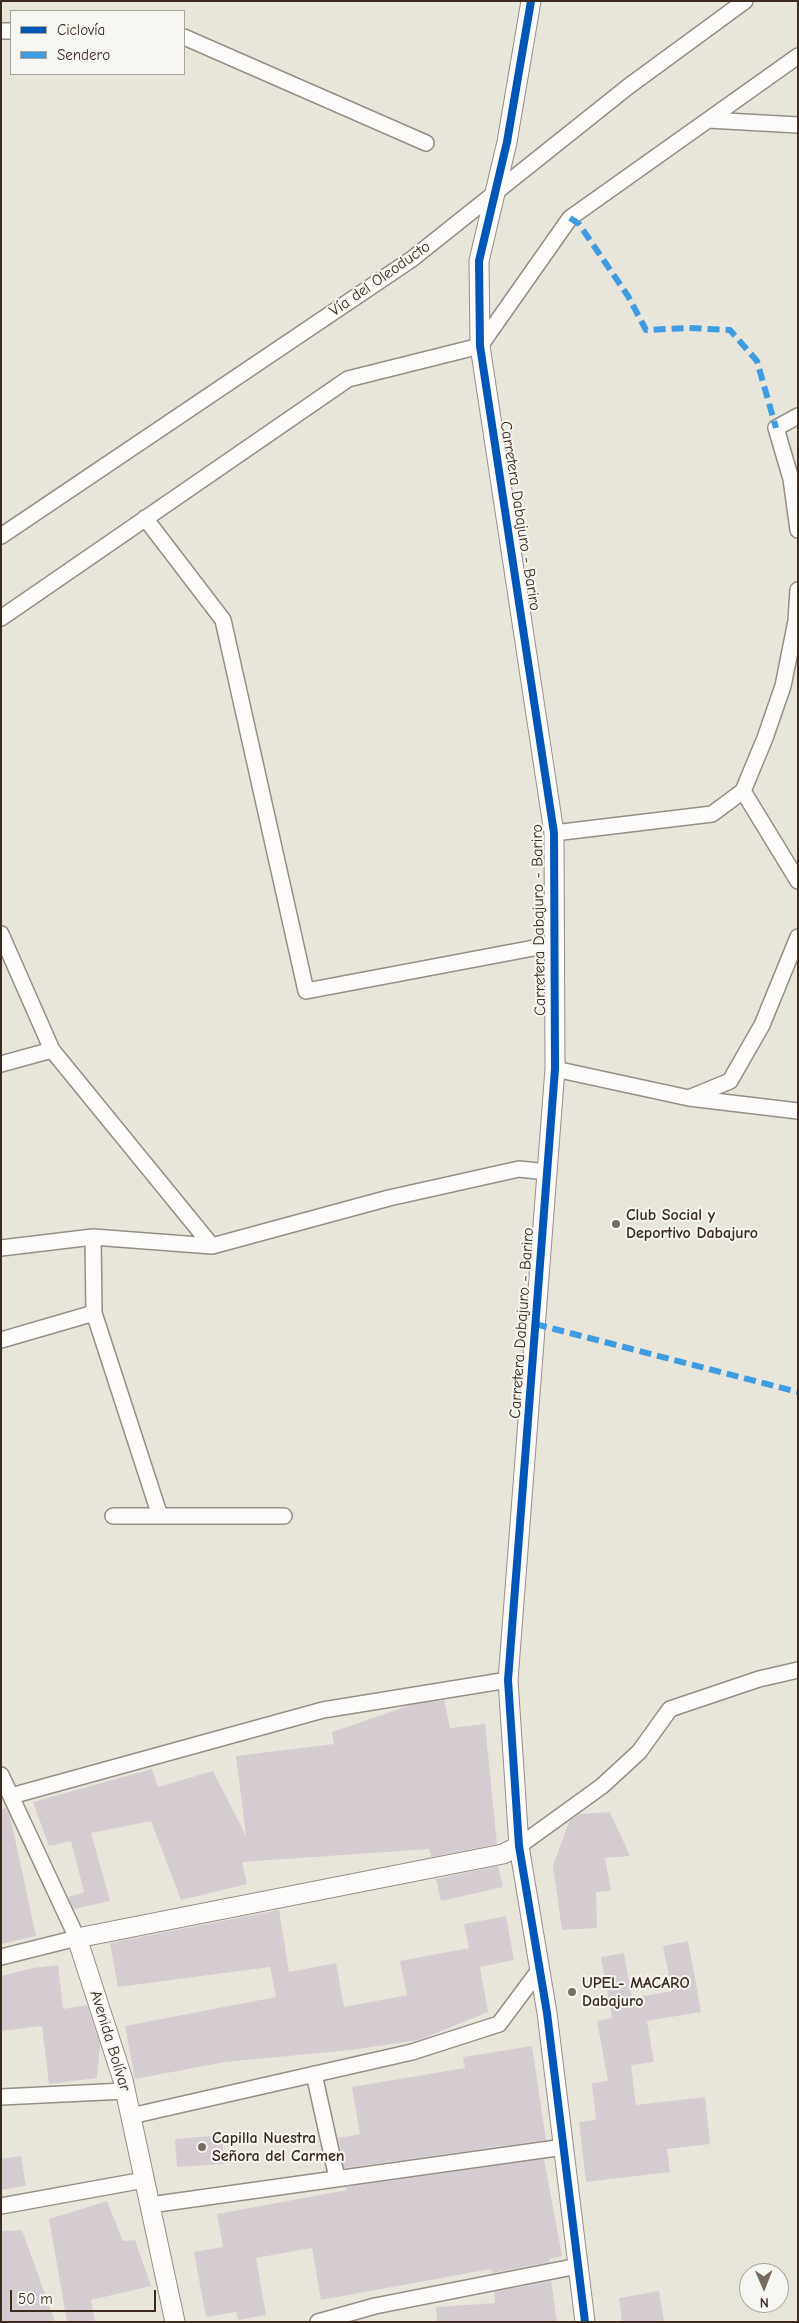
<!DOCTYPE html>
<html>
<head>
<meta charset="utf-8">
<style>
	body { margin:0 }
	#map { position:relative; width:799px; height:2323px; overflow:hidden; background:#e8e6db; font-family:"Comic Neue",sans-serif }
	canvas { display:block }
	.frame { position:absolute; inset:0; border:2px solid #3b2a1e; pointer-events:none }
	.legend { position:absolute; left:10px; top:10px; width:175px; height:65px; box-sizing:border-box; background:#f6f6f2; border:1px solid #aba49d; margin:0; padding:6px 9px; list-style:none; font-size:15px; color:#3b2a1e }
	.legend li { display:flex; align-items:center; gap:10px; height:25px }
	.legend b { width:25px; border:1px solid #aba49d }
	.north { position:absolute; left:739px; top:2263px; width:50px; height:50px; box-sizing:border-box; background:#f6f6f2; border:1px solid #aba49d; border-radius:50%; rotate:179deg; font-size:14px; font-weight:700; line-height:20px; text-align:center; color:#3b2a1e }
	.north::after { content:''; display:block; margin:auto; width:18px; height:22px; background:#786c60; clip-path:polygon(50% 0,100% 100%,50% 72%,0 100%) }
	.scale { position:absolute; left:10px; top:2290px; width:146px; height:22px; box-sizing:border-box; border:2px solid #3b2a1e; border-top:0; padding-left:6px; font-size:15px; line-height:18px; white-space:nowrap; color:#3b2a1e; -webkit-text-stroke:4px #f6f6f2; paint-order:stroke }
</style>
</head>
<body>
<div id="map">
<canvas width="799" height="2323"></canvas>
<div class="frame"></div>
<ul class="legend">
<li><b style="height:6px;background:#0057b8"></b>Ciclovía</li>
<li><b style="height:6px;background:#3f9ce0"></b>Sendero</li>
</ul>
<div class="north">N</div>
<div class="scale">50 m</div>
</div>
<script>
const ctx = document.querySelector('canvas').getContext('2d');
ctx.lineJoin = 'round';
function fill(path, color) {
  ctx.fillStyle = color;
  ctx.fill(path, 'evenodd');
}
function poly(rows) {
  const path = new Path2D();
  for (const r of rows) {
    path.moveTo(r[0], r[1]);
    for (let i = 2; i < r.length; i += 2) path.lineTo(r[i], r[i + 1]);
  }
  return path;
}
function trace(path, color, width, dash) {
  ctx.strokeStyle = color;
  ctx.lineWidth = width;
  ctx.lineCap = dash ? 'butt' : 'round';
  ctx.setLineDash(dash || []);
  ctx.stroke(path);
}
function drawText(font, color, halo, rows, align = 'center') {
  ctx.font = font + ' "Comic Neue",sans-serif';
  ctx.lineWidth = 4;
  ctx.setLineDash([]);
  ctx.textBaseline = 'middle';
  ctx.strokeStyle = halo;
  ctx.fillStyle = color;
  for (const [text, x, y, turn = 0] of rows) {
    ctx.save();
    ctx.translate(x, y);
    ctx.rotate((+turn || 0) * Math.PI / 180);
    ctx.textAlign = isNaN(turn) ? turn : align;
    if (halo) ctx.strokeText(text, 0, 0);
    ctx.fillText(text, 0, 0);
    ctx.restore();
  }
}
fill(poly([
	[444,1700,450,1728,485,1724,497,1844,431,1857,429,1849,242,1862,247,1884,181,1900,151,1821,91,1833,110,1901,74,1909,68,1897,84,1892,71,1841,49,1846,33,1802,152,1769,158,1787,213,1771,246,1836,236,1756,334,1744,332,1732,411,1705],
	[6,1808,10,1816,36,1936,1,1944,1,1809],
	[610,1812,630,1856,605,1858,611,1891,596,1892,597,1928,562,1930,553,1866,569,1822,580,1814],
	[498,1866,503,1887,441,1901,436,1879],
	[279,1910,289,1972,336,1963,344,2007,407,1995,400,1961,469,1948,464,1924,506,1916,514,1960,480,1967,488,2012,419,2040,351,2050,225,2062,135,2079,125,2026,276,1997,270,1967,118,1987,110,1943],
	[688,1941,701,2012,647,2021,654,2062,631,2065,636,2105,705,2097,710,2144,667,2149,670,2172,586,2182,579,2122,596,2120,592,2083,608,2081,597,2021,612,2018,601,1957,624,1953,632,1998,672,1991,663,1946],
	[58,1965,63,2009,87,2005,100,2044,97,2078,49,2084,42,2026,1,2031,1,1976,33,1968],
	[532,2046,546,2140,344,2168,338,2138,360,2134,352,2087,465,2068,463,2057],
	[222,2135,224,2164,177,2167,175,2139],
	[21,2156,26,2186,1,2190,1,2159],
	[544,2159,562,2256,549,2259,549,2262,492,2273,491,2269,321,2300,312,2248,256,2258,266,2315,238,2320,236,2312,206,2317,194,2252,223,2247,217,2214,347,2190,346,2187],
	[107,2201,123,2241,135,2240,151,2286,91,2300,95,2322,67,2322,49,2219],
	[22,2230,55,2322,1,2322,1,2231],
	[551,2281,557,2322,437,2322,436,2307,495,2303,494,2292],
	[659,2291,664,2322,622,2322,619,2298]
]), '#d5ccd1');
const minor = poly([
	[1,31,11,31],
	[184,37,426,143],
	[708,120,798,125],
	[798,416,776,428,791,479,798,530],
	[145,518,223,620,306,991,555,944],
	[1,536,412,259,629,86,745,1],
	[1,618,348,379,480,346,570,218,798,56],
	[743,791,798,881],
	[554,833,712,814,743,791,765,738,783,686,796,621,798,590],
	[1,934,52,1050,212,1246,389,1198,519,1169,547,1172],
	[1,1064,52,1050],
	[555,1069,689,1098,798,1111],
	[691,1097,730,1081,762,1025,798,937],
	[93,1237,94,1313,160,1516,113,1516],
	[1,1248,93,1237,212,1246],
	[1,1340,94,1313],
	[160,1516,284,1516],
	[1,1775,77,1938,1,1957],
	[11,1796,323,1710,508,1680],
	[519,1846,602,1786,639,1752,670,1709,759,1679,798,1670],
	[314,2074,337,2178],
	[1,2097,125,2091],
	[131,2116,412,2052,499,2024,540,1969],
	[150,2205,564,2147],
	[1,2206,144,2180],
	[318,2322,375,2306,578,2266]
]);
const tertiary = poly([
	[531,1,507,142,479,261,480,346,554,833,555,1069,508,1680,519,1846,547,2013,585,2322],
	[175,2322,123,2080,77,1938,503,1854,519,1846]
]);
trace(minor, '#938f87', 18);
trace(tertiary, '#938f87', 21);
trace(minor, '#fcfbfa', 15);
trace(tertiary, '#fcfbfa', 19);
trace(poly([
	[570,218,579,224,628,296,646,330,689,328,730,330,757,361,776,428],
	[535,1324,798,1392]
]), '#3f9ce0', 6, [12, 6]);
trace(poly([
	[531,1,507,142,479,261,480,346,554,833,555,1069,508,1680,519,1846,547,2013,585,2322]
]), '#0057b8', 8);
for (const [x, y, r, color] of [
	[616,1224,5,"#786c60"],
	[572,1992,5,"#786c60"],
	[202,2147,5,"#786c60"]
]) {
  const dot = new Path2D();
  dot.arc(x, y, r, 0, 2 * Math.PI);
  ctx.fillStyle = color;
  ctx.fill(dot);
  trace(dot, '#f6f6f2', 2);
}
drawText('16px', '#3b2a1e', '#f6f6f2', [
	["Vía del Oleoducto",380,279,-35],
	["Carretera Dabajuro - Bariro",520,516,81],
	["Carretera Dabajuro - Bariro",539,920,-91],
	["Carretera Dabajuro - Bariro",522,1323,-86],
	["Avenida Bolívar",110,2041,73]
]);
drawText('bold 16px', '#3b2a1e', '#f6f6f2', [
	["Club Social y",626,1215],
	["Deportivo Dabajuro",626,1233],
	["UPEL- MACARO",582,1983],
	["Dabajuro",582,2001],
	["Capilla Nuestra",212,2138],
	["Señora del Carmen",212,2156]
], 'left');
</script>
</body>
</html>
